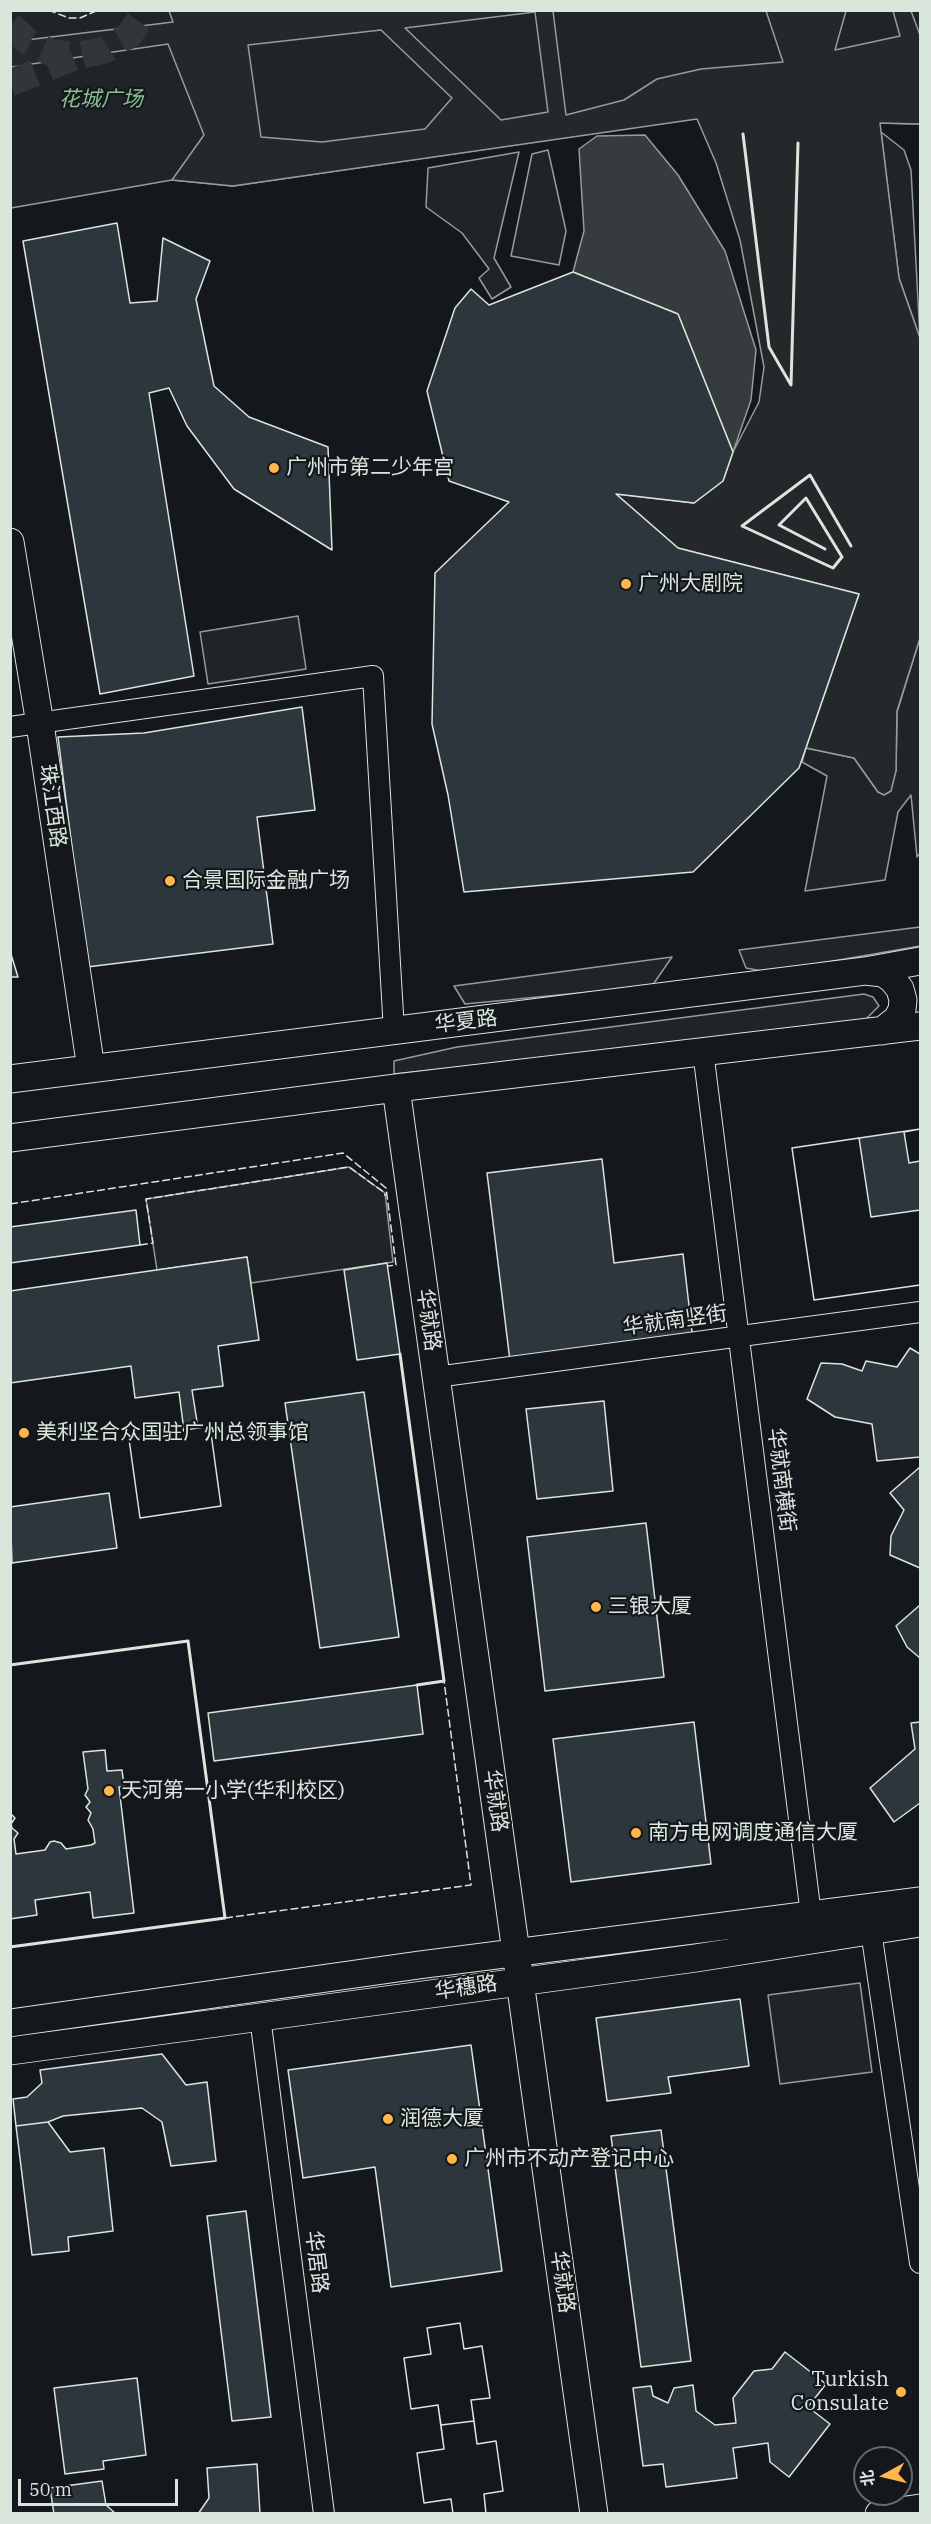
<!DOCTYPE html>
<html>
<head>
<meta charset="utf-8">
<style>
	body { margin:0 }
	#map { position:relative; width:931px; height:2524px; overflow:hidden; background:#14181c; font-family:"IBM Plex Serif","Noto Sans SC",serif }
	canvas { display:block }
	.frame { position:absolute; inset:0; border:12px solid #d8e6dc; pointer-events:none }
	.north { position:absolute; left:853px; top:2446px; width:60px; height:60px; box-sizing:border-box; background:#14181c; border:2px solid #626a69; border-radius:50%; rotate:262deg; font-size:16px; font-weight:700; line-height:24px; text-align:center; color:#d8e6dc }
	.north::after { content:''; display:block; margin:auto; width:21px; height:27px; background:#ffb74d; clip-path:polygon(50% 0,100% 100%,50% 72%,0 100%) }
	.scale { position:absolute; left:18px; top:2479px; width:160px; height:27px; box-sizing:border-box; border:3px solid #d8e6dc; border-top:0; padding-left:8px; font-size:18px; line-height:21px; white-space:nowrap; color:#d8e6dc; -webkit-text-stroke:4px #14181c; paint-order:stroke }
</style>
</head>
<body>
<div id="map">
<canvas width="931" height="2524"></canvas>
<div class="frame"></div>
<div class="north">北</div>
<div class="scale">50 m</div>
</div>
<script>
const ctx = document.querySelector('canvas').getContext('2d');
ctx.lineJoin = 'round';
function fill(path, color) {
  ctx.fillStyle = color;
  ctx.fill(path, 'evenodd');
}
function poly(rows) {
  const path = new Path2D();
  for (const r of rows) {
    path.moveTo(r[0], r[1]);
    for (let i = 2; i < r.length; i += 2) path.lineTo(r[i], r[i + 1]);
  }
  return path;
}
function trace(path, color, width, dash) {
  ctx.strokeStyle = color;
  ctx.lineWidth = width;
  ctx.lineCap = dash ? 'butt' : 'round';
  ctx.setLineDash(dash || []);
  ctx.stroke(path);
}
function drawText(font, color, halo, rows, align = 'center') {
  ctx.font = font + ' "IBM Plex Serif","Noto Sans SC",serif';
  ctx.lineWidth = 4.5;
  ctx.setLineDash([]);
  ctx.textBaseline = 'middle';
  ctx.strokeStyle = halo;
  ctx.fillStyle = color;
  for (const [text, x, y, turn = 0] of rows) {
    ctx.save();
    ctx.translate(x, y);
    ctx.rotate((+turn || 0) * Math.PI / 180);
    ctx.textAlign = isNaN(turn) ? turn : align;
    if (halo) ctx.strokeText(text, 0, 0);
    ctx.fillText(text, 0, 0);
    ctx.restore();
  }
}
const green = poly([
	[10,11,920,11,920,124,692,119,233,186,172,180,11,208,10,11],
	[881,132,904,150,911,170,920,338,899,278,881,132],
	[548,150,566,231,559,265,511,256,532,154,548,150],
	[519,152,494,258,511,287,492,299,479,278,489,269,462,233,426,207,428,168,519,152],
	[298,616,306,669,208,684,200,632,298,616],
	[920,638,920,853,917,857,911,795,898,812,885,880,805,891,827,776,802,762,806,748,854,758,878,792,896,771,897,712,920,638],
	[920,927,920,946,810,965,762,971,746,968,739,950,920,927],
	[672,957,652,986,465,1004,454,986,672,957],
	[864,994,873,997,879,1006,861,1024,394,1074,394,1061,457,1047,864,994],
	[349,1167,385,1193,393,1262,251,1283,247,1257,157,1270,146,1199,349,1167],
	[860,1983,872,2072,780,2084,768,1995,860,1983]
]);
fill(green, '#202428');
trace(green, '#939e99', 1.5);
const parking = poly([
	[169,11,557,11,553,11,566,115,624,100,657,79,701,69,783,62,766,11,846,11,835,50,900,36,893,11,911,11,920,35,920,124,880,123,899,278,920,338,920,638,897,711,896,771,891,791,884,795,878,792,854,758,806,748,859,594,678,548,616,494,694,503,723,481,733,452,759,402,764,367,740,240,716,163,697,119,233,186,172,180,204,135,168,44,11,67,10,42,173,22,169,11],
	[535,12,548,112,501,120,405,28,535,12],
	[381,30,452,98,425,129,322,142,261,137,248,45,381,30]
]);
fill(parking, '#24282b');
trace(parking, '#939e99', 1.5);
const water = poly([
	[645,135,678,175,725,251,756,350,751,400,733,452,678,314,573,272,584,231,579,149,597,136,645,135]
]);
fill(water, '#363b3e');
trace(water, '#939e99', 1.5);
const building = poly([
	[117,223,130,303,157,301,163,238,210,261,196,299,214,386,249,417,328,447,332,550,234,489,187,426,169,388,149,393,194,676,100,694,23,241,117,223],
	[573,272,678,314,733,452,723,481,694,503,616,494,678,548,859,594,799,768,693,872,464,892,448,795,432,724,435,573,509,502,449,481,427,391,455,308,471,289,489,305,573,272],
	[302,707,315,810,257,817,273,944,87,967,58,737,144,733,302,707],
	[10,951,18,977,10,977,10,951],
	[920,1129,920,1161,909,1163,904,1132,920,1129],
	[920,1129,920,1285,814,1300,792,1148,920,1129],
	[859,1138,871,1217,920,1210,920,1285,814,1300,792,1148,859,1138],
	[602,1159,614,1263,683,1254,693,1340,510,1361,487,1173,602,1159],
	[136,1210,140,1245,10,1263,10,1227,136,1210],
	[247,1257,259,1340,218,1346,223,1386,192,1390,198,1428,210,1426,221,1506,140,1518,129,1439,184,1431,179,1392,135,1398,131,1366,10,1383,10,1291,247,1257],
	[387,1263,400,1354,357,1360,344,1270,387,1263],
	[910,1348,920,1354,920,1457,877,1461,872,1424,835,1417,807,1399,821,1363,842,1364,862,1371,866,1361,897,1367,910,1348],
	[364,1392,399,1637,320,1648,285,1403,364,1392],
	[604,1401,613,1491,537,1499,526,1409,604,1401],
	[210,1426,221,1506,140,1518,129,1439,210,1426],
	[920,1467,920,1568,890,1555,891,1536,904,1510,890,1493,920,1467],
	[109,1493,117,1548,12,1563,10,1507,109,1493],
	[646,1523,664,1677,545,1691,527,1537,646,1523],
	[920,1605,920,1658,907,1647,896,1626,920,1605],
	[417,1685,423,1734,214,1761,208,1713,417,1685],
	[694,1722,711,1864,571,1882,553,1739,694,1722],
	[920,1722,920,1803,894,1822,870,1788,915,1749,911,1723,920,1722],
	[105,1750,107,1771,122,1770,124,1786,119,1787,134,1913,93,1918,90,1892,35,1900,37,1915,10,1919,10,1813,15,1818,11,1824,12,1828,18,1833,14,1839,16,1854,45,1850,50,1842,54,1841,61,1843,66,1849,91,1845,95,1843,93,1829,88,1820,91,1813,86,1807,90,1802,85,1795,88,1789,83,1752,105,1750],
	[740,1999,749,2066,668,2077,671,2093,607,2101,596,2018,740,1999],
	[471,2045,502,2271,391,2287,375,2167,303,2178,288,2070,471,2045],
	[162,2054,186,2085,207,2082,216,2161,171,2166,162,2122,142,2108,63,2116,48,2122,16,2126,13,2099,27,2097,42,2083,40,2070,162,2054],
	[48,2122,70,2152,104,2148,113,2231,68,2237,69,2251,32,2255,16,2126,48,2122],
	[661,2130,691,2361,641,2367,611,2136,661,2130],
	[246,2211,271,2417,232,2421,207,2216,246,2211],
	[460,2323,464,2349,482,2346,490,2398,471,2400,474,2421,441,2425,438,2405,411,2409,404,2358,431,2354,427,2328,460,2323],
	[460,2323,464,2349,482,2346,490,2398,471,2400,477,2444,496,2441,503,2491,484,2494,486,2514,453,2514,451,2499,424,2503,417,2453,444,2449,438,2405,411,2409,404,2358,431,2354,427,2328,460,2323],
	[785,2352,826,2384,808,2407,830,2424,789,2477,770,2462,768,2443,733,2448,737,2478,666,2487,663,2464,643,2466,633,2388,651,2386,653,2396,668,2403,674,2388,693,2385,696,2411,715,2425,736,2423,733,2398,754,2371,772,2369,785,2352],
	[137,2378,146,2455,103,2461,104,2469,65,2474,54,2388,137,2378],
	[474,2421,477,2444,496,2441,503,2491,484,2494,486,2514,453,2514,451,2499,424,2503,417,2453,444,2449,441,2425,474,2421],
	[257,2464,260,2514,198,2514,209,2498,207,2468,257,2464],
	[102,2481,106,2505,116,2514,54,2514,50,2488,102,2481]
]);
fill(building, '#2c363c');
trace(building, '#d8e6dc', 1.5);
trace(poly([
	[10,25,28,42,52,53,77,56,105,50,129,35,147,10],
	[10,83,76,56]
]), '#313739', 27, [27, 14]);
const street = poly([
	[10,727,373,676,394,1031],
	[703,1051,811,1915],
	[436,1377,920,1312],
	[871,1931,920,2263],
	[260,2017,324,2514]
]);
const secondary = poly([
	[10,542,40,724,91,1069],
	[865,971,883,973,892,979,900,989,903,1000,902,1010,897,1019,882,1031],
	[10,1079,865,971,920,961],
	[396,1088,594,2514],
	[10,1138,396,1088,920,1026],
	[10,2023,419,1965,920,1901],
	[10,2051,696,1958,920,1923],
	[879,2514,920,2508]
]);
trace(street, '#d8e6dc', 22);
trace(secondary, '#d8e6dc', 29);
trace(street, '#14181c', 20);
trace(secondary, '#14181c', 27);
trace(poly([
	[48,10,69,18,80,18,98,10],
	[10,1204,343,1153,386,1188,396,1265,388,1266],
	[140,1245,153,1243,146,1199,349,1167,385,1193,385,1196],
	[225,1918,471,1885,444,1681]
]), '#d8e6dc', 1.5, [8, 3]);
trace(poly([
	[743,134,769,347,791,385,798,143],
	[825,549,779,525,806,498,842,557,833,568,742,526,810,475,851,546],
	[400,1354,444,1681,417,1685],
	[10,1665,188,1641,225,1918,10,1947]
]), '#d8e6dc', 3);
for (const [x, y, r, color] of [
	[274,468,6,"#ffb74d"],
	[626,584,6,"#ffb74d"],
	[170,881,6,"#ffb74d"],
	[24,1433,6,"#ffb74d"],
	[596,1607,6,"#ffb74d"],
	[109,1791,6,"#ffb74d"],
	[636,1833,6,"#ffb74d"],
	[388,2119,6,"#ffb74d"],
	[452,2159,6,"#ffb74d"],
	[901,2392,6,"#ffb74d"]
]) {
  const dot = new Path2D();
  dot.arc(x, y, r, 0, 2 * Math.PI);
  ctx.fillStyle = color;
  ctx.fill(dot);
  trace(dot, '#14181c', 2);
}
drawText('italic 21px', '#8ac095', '#14181c', [
	["花城广场",101,100]
]);
drawText('21px', '#d8e6dc', '#14181c', [
	["广州市第二少年宫",286,468],
	["广州大剧院",638,584],
	["合景国际金融广场",182,881],
	["美利坚合众国驻广州总领事馆",36,1433],
	["三银大厦",608,1607],
	["天河第一小学(华利校区)",121,1791],
	["南方电网调度通信大厦",648,1833],
	["润德大厦",400,2119],
	["广州市不动产登记中心",464,2159],
	["Turkish",889,2380,"right"],
	["Consulate",889,2404,"right"]
], 'left');
drawText('21px', '#d8e6dc', '#14181c', [
	["珠江西路",52,806,82],
	["华夏路",466,1022,-7],
	["华就路",428,1320,82],
	["华就南竖街",675,1321,-8],
	["华就南横街",781,1480,83],
	["华就路",495,1801,82],
	["华穗路",466,1988,-8],
	["华居路",316,2262,83],
	["华就路",562,2282,82]
]);
</script>
</body>
</html>
